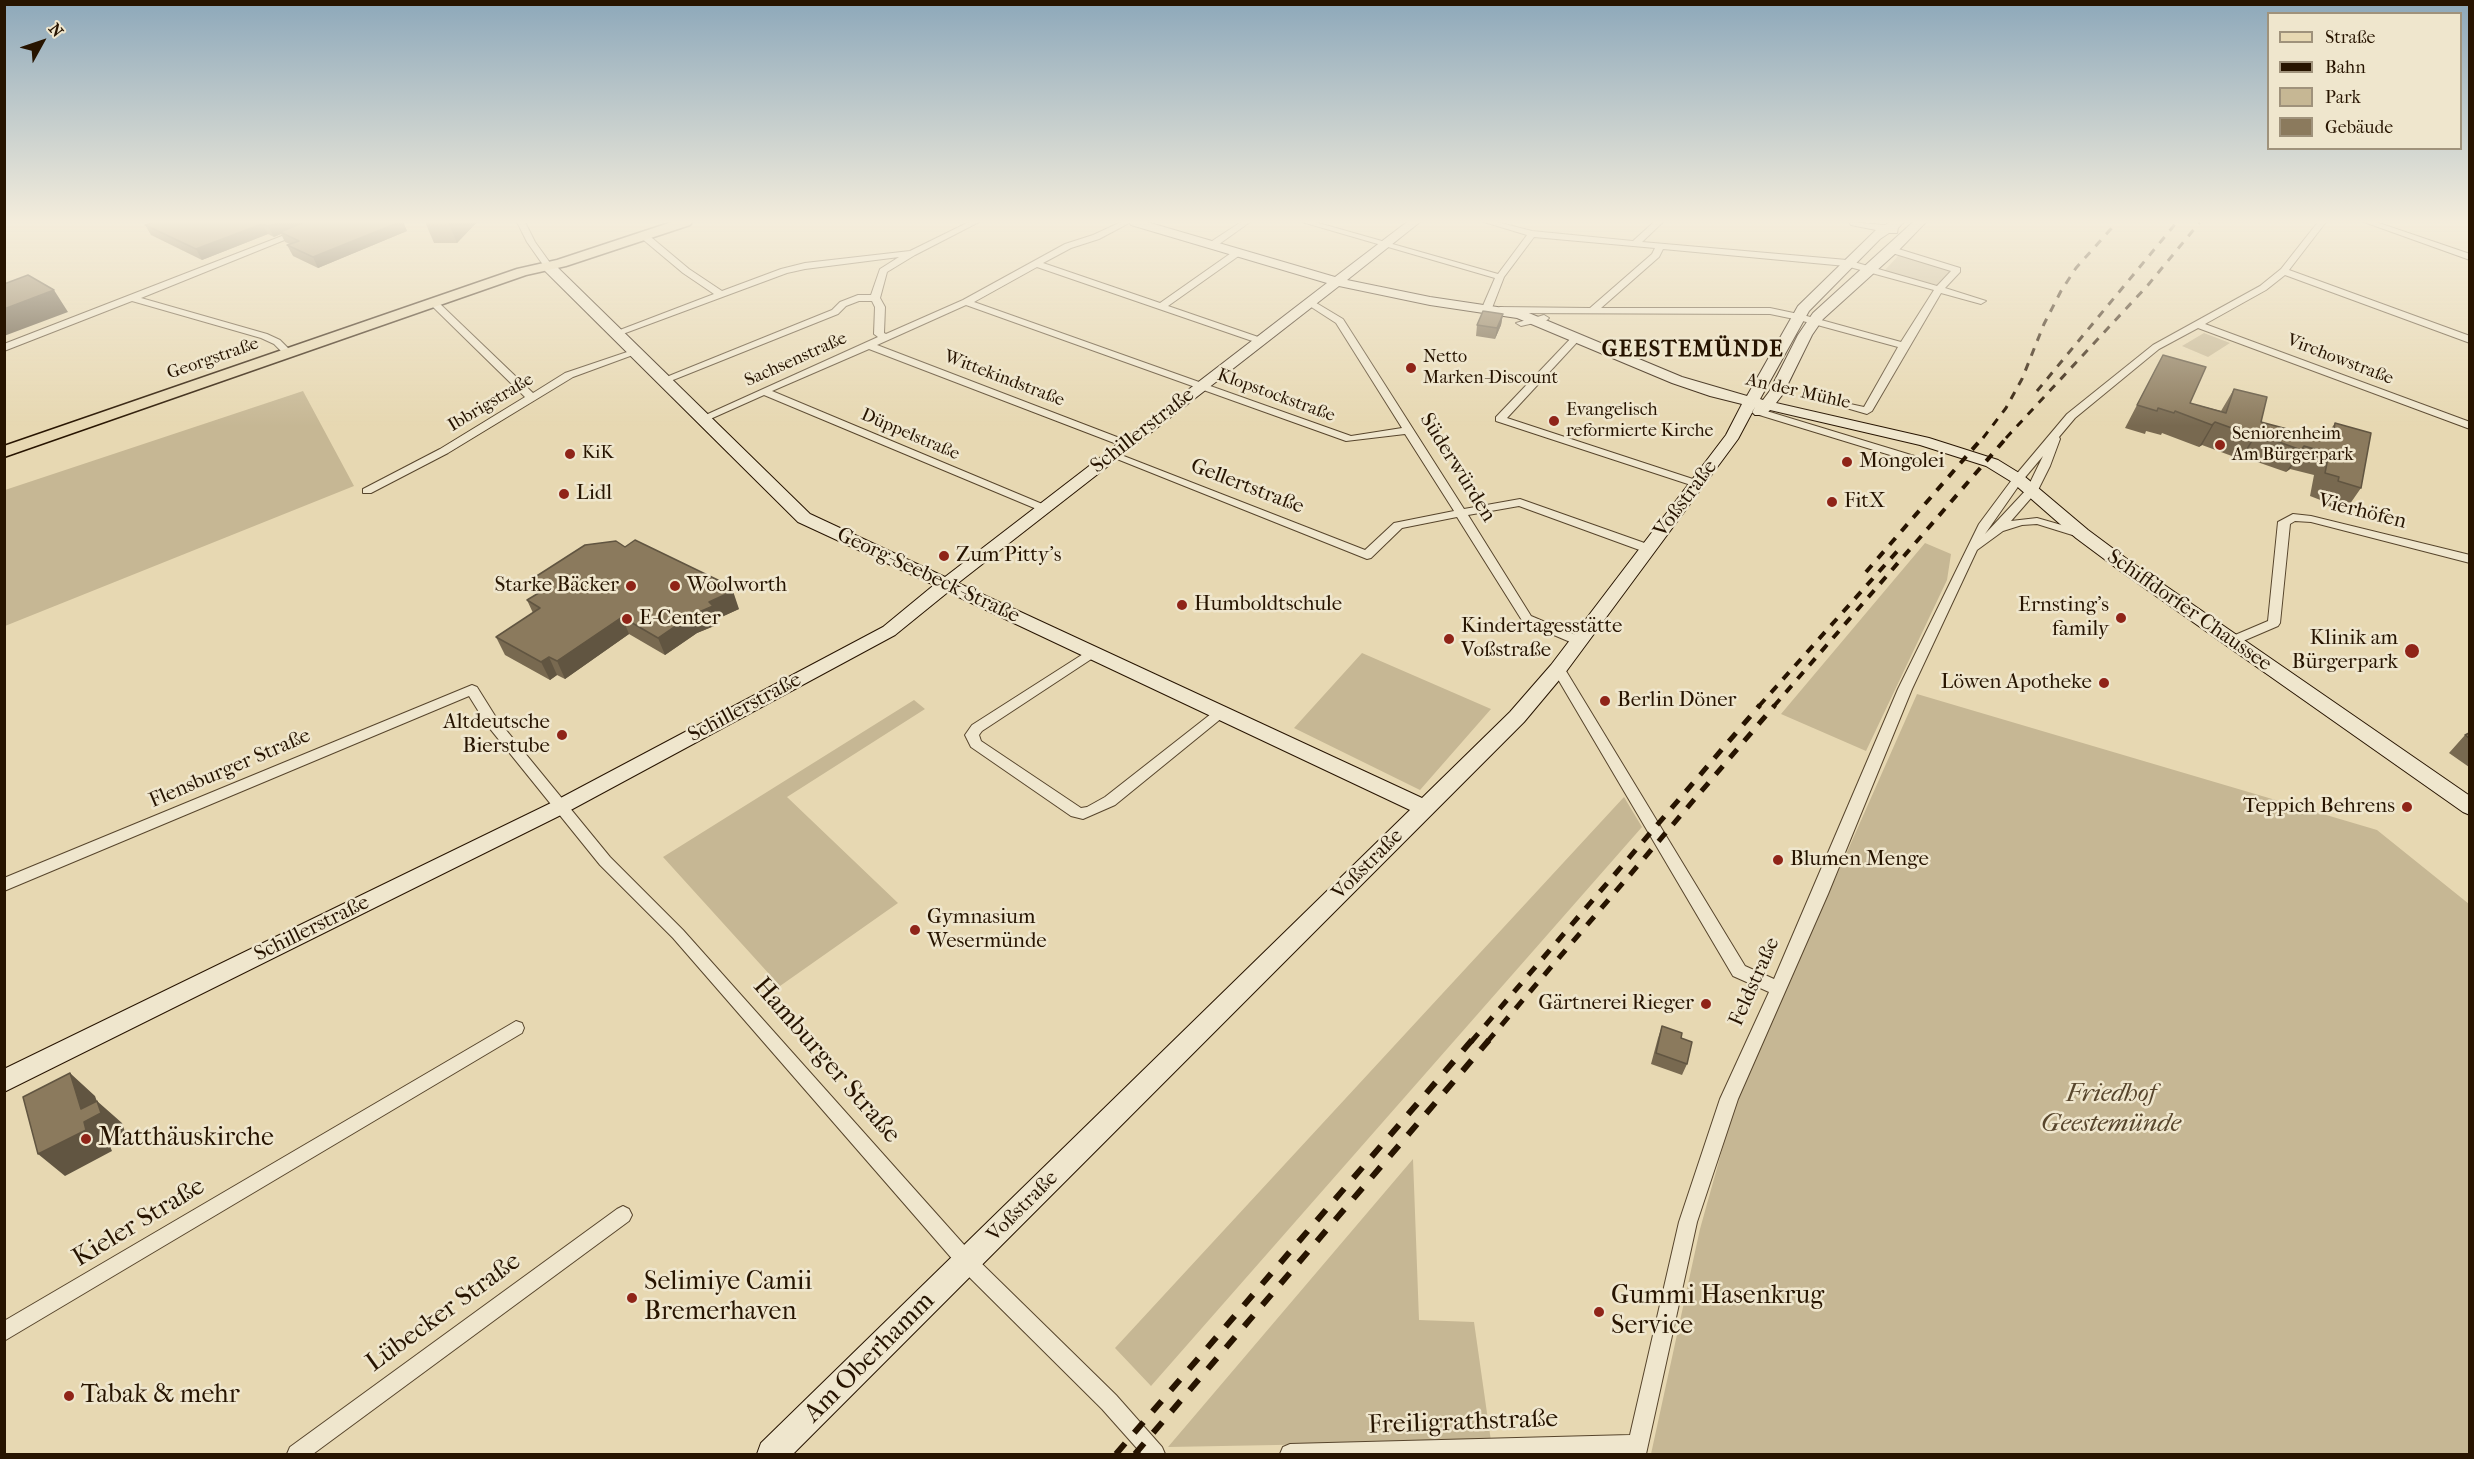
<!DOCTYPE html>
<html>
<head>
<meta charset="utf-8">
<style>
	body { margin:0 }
	#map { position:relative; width:2474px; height:1459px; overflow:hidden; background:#e7d8b2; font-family:"IM FELL French Canon",serif }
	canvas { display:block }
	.frame { position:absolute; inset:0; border:6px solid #271400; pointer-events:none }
	.legend { position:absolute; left:2267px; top:12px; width:195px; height:138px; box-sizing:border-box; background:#efe6cd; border:2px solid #9f927b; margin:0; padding:8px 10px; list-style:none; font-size:18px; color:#271400 }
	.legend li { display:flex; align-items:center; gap:12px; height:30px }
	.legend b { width:30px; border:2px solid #9f927b }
	.north { position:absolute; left:12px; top:12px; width:60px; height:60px; -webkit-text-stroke:4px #efe6cd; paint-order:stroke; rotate:50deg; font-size:16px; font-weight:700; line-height:24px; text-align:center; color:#271400 }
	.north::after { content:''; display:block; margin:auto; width:21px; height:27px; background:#271400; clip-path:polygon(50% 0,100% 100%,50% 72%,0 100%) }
</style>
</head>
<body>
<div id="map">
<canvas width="2474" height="1459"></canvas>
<div class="frame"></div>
<ul class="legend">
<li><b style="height:8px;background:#e7d8b2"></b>Straße</li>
<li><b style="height:8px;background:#271400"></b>Bahn</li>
<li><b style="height:16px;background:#c6b794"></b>Park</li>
<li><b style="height:16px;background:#8b7a5d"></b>Gebäude</li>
</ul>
<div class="north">N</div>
</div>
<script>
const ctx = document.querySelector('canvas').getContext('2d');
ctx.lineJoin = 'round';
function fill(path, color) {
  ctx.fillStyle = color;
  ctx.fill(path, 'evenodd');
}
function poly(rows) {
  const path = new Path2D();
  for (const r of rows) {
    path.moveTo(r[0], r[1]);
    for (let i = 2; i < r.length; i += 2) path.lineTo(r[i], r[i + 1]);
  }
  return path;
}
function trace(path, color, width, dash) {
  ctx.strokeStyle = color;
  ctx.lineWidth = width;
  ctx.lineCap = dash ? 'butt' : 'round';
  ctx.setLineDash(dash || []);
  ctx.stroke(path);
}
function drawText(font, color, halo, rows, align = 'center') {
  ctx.font = font + ' "IM FELL French Canon",serif';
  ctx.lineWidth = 5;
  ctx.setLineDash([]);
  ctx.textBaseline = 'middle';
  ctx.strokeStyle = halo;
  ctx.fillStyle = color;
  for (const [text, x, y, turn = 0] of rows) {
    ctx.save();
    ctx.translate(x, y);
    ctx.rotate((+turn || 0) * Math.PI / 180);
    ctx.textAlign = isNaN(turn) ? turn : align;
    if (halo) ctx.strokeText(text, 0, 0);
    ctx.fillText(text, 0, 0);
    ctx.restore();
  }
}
fill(poly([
	[1899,255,1951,270,1937,285,1884,271],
	[2204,333,2230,343,2208,357,2182,346],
	[303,391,354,486,5,626,5,490],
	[1925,543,1951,554,1947,580,1866,751,1781,714],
	[1362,653,1491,709,1420,790,1294,728],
	[1917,694,2377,830,2469,904,2469,1454,1651,1454,1700,1229,1734,1107],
	[914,700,925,709,787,797,898,903,780,986,663,857],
	[1624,797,1642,827,1151,1386,1115,1348],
	[1413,1159,1419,1320,1474,1322,1491,1441,1168,1447]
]), '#c6b794');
const street = poly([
	[318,222,329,222,141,298,267,334,280,340,291,351,291,355,285,355,274,344,261,338,132,301,4,351,4,344,318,222],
	[517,222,525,222,535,242,553,267,552,269,546,269,527,242,517,222],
	[969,222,979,222,915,255,887,272,880,298,885,307,884,333,886,334,963,300,1065,244,1093,235,1121,222,1131,222,1099,239,1071,248,1043,263,1160,303,1234,251,1240,251,1240,255,1168,306,1264,339,1264,343,1261,344,1037,267,974,302,1351,436,1402,428,1336,323,1305,303,1313,301,1343,319,1464,509,1520,499,1653,546,1655,549,1653,552,1645,552,1519,506,1468,515,1531,616,1583,638,1585,641,1583,644,1575,644,1523,622,1457,517,1402,528,1371,558,1367,559,1107,455,1112,452,1116,453,1365,550,1394,523,1454,511,1405,434,1346,441,966,305,877,345,1130,442,1130,446,1122,446,869,349,772,391,1047,506,1047,510,1039,510,764,395,708,420,700,420,699,418,878,337,874,334,875,307,872,301,859,301,846,306,838,314,668,382,664,383,659,380,832,310,840,302,858,295,871,295,880,269,899,257,805,269,787,273,620,335,612,333,714,294,683,273,640,237,640,233,646,233,689,269,722,291,781,269,805,263,910,251,969,222],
	[1241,222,1250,222,1215,247,1209,247,1209,243,1241,222],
	[1302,222,1315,222,1498,274,1527,235,1484,222,1497,222,1532,231,1633,241,1654,222,1663,222,1642,242,1847,260,1937,286,1951,271,1889,252,1888,250,1892,247,1960,268,1960,272,1945,288,1986,301,1981,304,1941,293,1872,411,1867,414,1836,405,1841,402,1864,407,1898,347,1799,320,1770,314,1500,313,1495,310,1500,307,1590,308,1652,254,1655,248,1534,237,1504,277,1492,308,1487,311,1482,308,1495,278,1302,222],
	[1663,249,1846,266,1934,290,1901,342,1803,315,1770,308,1601,308,1659,257,1663,249],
	[2318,222,2326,222,2289,270,2470,336,2470,343,2285,275,2266,290,2205,324,2470,422,2470,429,2198,328,2159,349,2075,418,2059,437,2060,439,2050,466,2038,490,2011,521,2037,518,2086,532,2088,534,2082,538,2037,524,2022,525,2003,531,1977,550,1912,689,1828,894,1738,1099,1697,1222,1646,1454,1280,1454,1283,1447,1290,1444,1630,1435,1679,1222,1720,1099,1769,992,1733,976,1552,669,1553,666,1563,666,1745,966,1774,979,1898,689,1979,524,2014,477,2067,414,2153,345,2260,286,2281,269,2318,222],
	[2043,456,2027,489,1985,534,2022,481,2043,456],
	[2364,222,2376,222,2470,254,2470,260,2364,222],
	[432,302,438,302,533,393,565,373,633,350,641,352,573,377,448,453,371,493,363,493,363,489,440,449,525,397,432,306,432,302],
	[1544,315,1549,318,1547,320,1521,326,1516,323,1544,315],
	[1577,334,1582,337,1580,339,1507,418,1702,482,1702,486,1694,486,1496,421,1496,417,1574,335,1577,334],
	[1760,409,1921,458,1922,460,1921,462,1913,462,1756,414,1755,412,1760,409],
	[2293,514,2311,516,2470,555,2470,563,2311,522,2295,521,2290,524,2280,623,2278,626,2236,644,2228,644,2226,641,2228,638,2268,621,2278,522,2293,514],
	[1091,649,1097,653,1096,656,982,731,979,735,981,741,1081,808,1087,807,1105,797,1216,710,1221,708,1228,713,1115,805,1083,819,1071,816,971,747,965,735,972,725,1091,649],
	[472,685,477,687,497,719,610,857,683,930,975,1257,1116,1395,1162,1447,1165,1454,1142,1454,1102,1409,961,1269,673,938,600,865,487,725,469,696,4,891,4,878,472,685],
	[516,1021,522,1023,524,1028,522,1033,4,1341,4,1321,516,1021],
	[623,1206,629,1209,632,1215,629,1221,313,1454,287,1454,290,1447,617,1209,623,1206]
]);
const secondary = poly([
	[1129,222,1147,222,1335,277,1407,222,1420,222,1347,280,1430,297,1524,311,1682,377,1747,396,1798,306,1876,230,1851,225,1849,222,1885,225,1890,222,1904,222,1898,228,1897,233,1889,233,1880,239,1809,311,1760,399,1763,400,1769,392,1798,335,1813,313,1913,222,1926,222,1896,253,1823,319,1812,335,1783,394,1776,403,1929,438,1998,460,2024,476,2088,530,2131,562,2470,796,2470,815,2463,812,2119,570,2076,538,2012,482,1986,466,1920,445,1770,410,1765,415,1755,415,1752,412,1755,407,1738,439,1565,673,1524,722,793,1454,757,1454,761,1443,1410,810,948,592,895,635,567,812,4,1092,4,1069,553,802,883,627,934,585,798,522,544,270,543,267,544,264,554,264,810,514,945,577,1327,283,1131,225,1129,222],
	[1339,286,1430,305,1517,318,1672,383,1710,396,1742,404,1726,435,1551,665,1510,712,1422,798,958,583,1339,286]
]);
const primary = poly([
	[672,222,692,222,690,225,566,266,526,275,4,457,4,446,517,269,557,260,672,222]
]);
trace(street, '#57452c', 2);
trace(secondary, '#271400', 2);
trace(primary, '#271400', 3);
fill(street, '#efe6cd');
fill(secondary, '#efe6cd');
fill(primary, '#e7d8b2');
trace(poly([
	[2037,391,2177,222],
	[1983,438,2006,408,2022,379,2044,324,2061,291,2076,268,2117,222],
	[2006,438,2148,285,2200,222]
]), '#271400', 3, [8, 8]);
trace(poly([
	[1866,572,1984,436],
	[1759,706,1901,547],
	[1774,706,2008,436]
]), '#271400', 4, [9, 9]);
trace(poly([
	[1471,1042,1760,705],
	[1487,1042,1775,705]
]), '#271400', 5, [11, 11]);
trace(poly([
	[1116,1454,1472,1040],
	[1135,1454,1489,1040]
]), '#271400', 6, [14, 14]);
fill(poly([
	[154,222,403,222,407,231,318,268,293,256,287,245,290,244,285,242,281,234,274,237,268,234,202,260,151,235,145,225],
	[425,222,477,222,457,243,434,243],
	[1503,314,1501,325,1495,339,1476,336,1477,325],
	[2163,355,2190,403,2221,411,2234,389,2261,422,2324,439,2335,423,2361,488,2345,511,2322,504,2323,501,2310,496,2314,475,2290,469,2286,472,2243,457,2240,459,2202,445,2199,447,2162,433,2161,435,2146,431,2145,434,2125,428],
	[532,579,739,609,717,619,719,624,697,633,665,655,629,634,565,679,557,675,550,680,505,655,496,637,533,613,527,600,538,593],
	[2469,733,2469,767,2449,753,2465,735],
	[1662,1026,1681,1038,1687,1064,1682,1075,1651,1064,1658,1038]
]), '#786950');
fill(poly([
	[281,222,312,222,280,232,281,234,274,237,268,226],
	[400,222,403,222,407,231,318,268,313,257],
	[448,222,477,222,457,243],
	[262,224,268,234,202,260,196,249],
	[54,290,68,312,4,336,4,309],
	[1503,314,1501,325,1495,339,1497,328],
	[2215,422,2202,445,2199,447,2212,425],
	[2257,434,2243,457,2240,459,2254,436],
	[2304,446,2290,469,2286,472,2301,450],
	[733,591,739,609,717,619,719,624,697,633,665,655,658,638,709,602],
	[622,617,629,634,565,679,557,661],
	[549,657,557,675,550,680,541,662],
	[70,1073,95,1096,101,1113,97,1101,122,1123,126,1135,109,1144,112,1151,65,1176,38,1154]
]), '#615541');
const building = poly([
	[154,222,281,222,268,226,262,224,196,249,145,225,154,222],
	[305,222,400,222,313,257,287,245,299,241,280,232,305,222],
	[28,275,54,290,4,309,4,284,28,275],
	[1483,311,1503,314,1497,328,1477,325,1483,311],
	[2163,355,2206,367,2190,403,2226,413,2234,389,2267,397,2261,422,2332,441,2335,423,2371,433,2361,488,2338,481,2339,477,2325,473,2329,453,2304,446,2301,450,2257,434,2254,436,2215,422,2212,425,2175,411,2174,413,2158,408,2157,411,2137,405,2163,355],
	[635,540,724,583,733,591,709,602,713,606,690,616,658,638,622,617,557,661,549,657,541,662,496,637,540,608,527,600,547,588,532,579,585,545,616,541,625,547,635,540],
	[2469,733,2469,738,2465,735,2469,733],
	[1662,1026,1682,1033,1681,1038,1692,1042,1687,1064,1656,1053,1662,1026],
	[70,1073,81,1109,97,1101,101,1113,84,1122,86,1130,38,1154,23,1097,70,1073]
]);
fill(building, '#8b7a5d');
trace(building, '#615541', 1.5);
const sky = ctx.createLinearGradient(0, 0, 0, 426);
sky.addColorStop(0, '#8da8ba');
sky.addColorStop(0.52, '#f4eddc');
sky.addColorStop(1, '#f4eddc00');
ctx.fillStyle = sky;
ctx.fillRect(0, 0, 2474, 426);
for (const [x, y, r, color] of [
	[1411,368,6,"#8f2418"],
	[1554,421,6,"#8f2418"],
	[2220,445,6,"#8f2418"],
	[570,454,6,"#8f2418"],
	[1847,462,6,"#8f2418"],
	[564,494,6,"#8f2418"],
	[1832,502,6,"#8f2418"],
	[944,556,6,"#8f2418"],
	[631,586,6,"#8f2418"],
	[675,586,6,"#8f2418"],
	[1182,605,6,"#8f2418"],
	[2121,618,6,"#8f2418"],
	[627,619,6,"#8f2418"],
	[1449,639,6,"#8f2418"],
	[2412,651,8,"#8f2418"],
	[2104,683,6,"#8f2418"],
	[1605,701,6,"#8f2418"],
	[562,735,6,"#8f2418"],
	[2407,807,6,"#8f2418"],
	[1778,860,6,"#8f2418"],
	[915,930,6,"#8f2418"],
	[1706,1004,6,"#8f2418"],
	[86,1139,6,"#8f2418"],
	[632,1298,6,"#8f2418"],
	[1599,1312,6,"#8f2418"],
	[69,1396,6,"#8f2418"]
]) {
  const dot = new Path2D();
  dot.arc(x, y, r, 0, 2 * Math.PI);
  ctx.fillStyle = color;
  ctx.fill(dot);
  trace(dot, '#efe6cd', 2);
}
drawText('18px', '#271400', '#efe6cd', [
	["Netto",1423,358],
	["Marken-Discount",1423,379],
	["Evangelisch",1566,411],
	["reformierte Kirche",1566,432],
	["Seniorenheim",2232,435],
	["Am Bürgerpark",2232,456],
	["KiK",582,454]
], 'left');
drawText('18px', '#271400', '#efe6cd', [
	["Georgstraße",213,359,-19],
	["Sachsenstraße",796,360,-24],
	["Virchowstraße",2340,360,21],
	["Wittekindstraße",1004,379,21],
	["An der Mühle",1798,392,13],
	["Klopstockstraße",1276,396,20],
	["Ibbrigstraße",491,403,-31],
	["Düppelstraße",910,435,23]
]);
drawText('21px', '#271400', '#efe6cd', [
	["Schillerstraße",1143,431,-38],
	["Süderwürden",1457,468,58],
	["Gellertstraße",1247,487,21],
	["Voßstraße",1686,499,-53],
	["Vierhöfen",2362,512,14],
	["Georg-Seebeck-Straße",928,576,25],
	["Schiffdorfer Chaussee",2189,611,35],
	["Schillerstraße",745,708,-28],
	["Flensburger Straße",230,769,-23],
	["Voßstraße",1368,865,-45],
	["Schillerstraße",312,929,-26],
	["Feldstraße",1755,982,-66],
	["Voßstraße",1023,1207,-45]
]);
drawText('21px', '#271400', '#efe6cd', [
	["Mongolei",1859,462],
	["Lidl",576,494],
	["FitX",1844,502],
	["Zum Pitty's",956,556],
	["Starke Bäcker",619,586,"right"],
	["Woolworth",687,586],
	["Humboldtschule",1194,605],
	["Ernsting's",2109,606,"right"],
	["family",2109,630,"right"],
	["E-Center",639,619],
	["Kindertagesstätte",1461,627],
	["Voßstraße",1461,651],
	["Klinik am",2398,639,"right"],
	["Bürgerpark",2398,663,"right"],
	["Löwen Apotheke",2092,683,"right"],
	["Berlin Döner",1617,701],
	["Altdeutsche",550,723,"right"],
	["Bierstube",550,747,"right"],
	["Teppich Behrens",2395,807,"right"],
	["Blumen Menge",1790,860],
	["Gymnasium",927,918],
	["Wesermünde",927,942],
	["Gärtnerei Rieger",1694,1004,"right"]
], 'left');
ctx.letterSpacing = '1.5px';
drawText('bold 22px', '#271400', '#efe6cd', [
	["GEESTEMÜNDE",1693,351]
]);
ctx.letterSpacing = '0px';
drawText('26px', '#271400', '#efe6cd', [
	["Hamburger Straße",826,1061,49],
	["Kieler Straße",139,1223,-31],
	["Lübecker Straße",444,1313,-36],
	["Am Oberhamm",870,1358,-45],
	["Freiligrathstraße",1463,1423,-2]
]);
drawText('italic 26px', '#57452c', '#efe6cd', [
	["Friedhof",2111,1095],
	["Geestemünde",2111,1125]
]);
drawText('26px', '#271400', '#efe6cd', [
	["Matthäuskirche",98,1139],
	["Selimiye Camii",644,1283],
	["Bremerhaven",644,1313],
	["Gummi Hasenkrug",1611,1297],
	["Service",1611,1327],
	["Tabak & mehr",81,1396]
], 'left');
</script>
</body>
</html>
